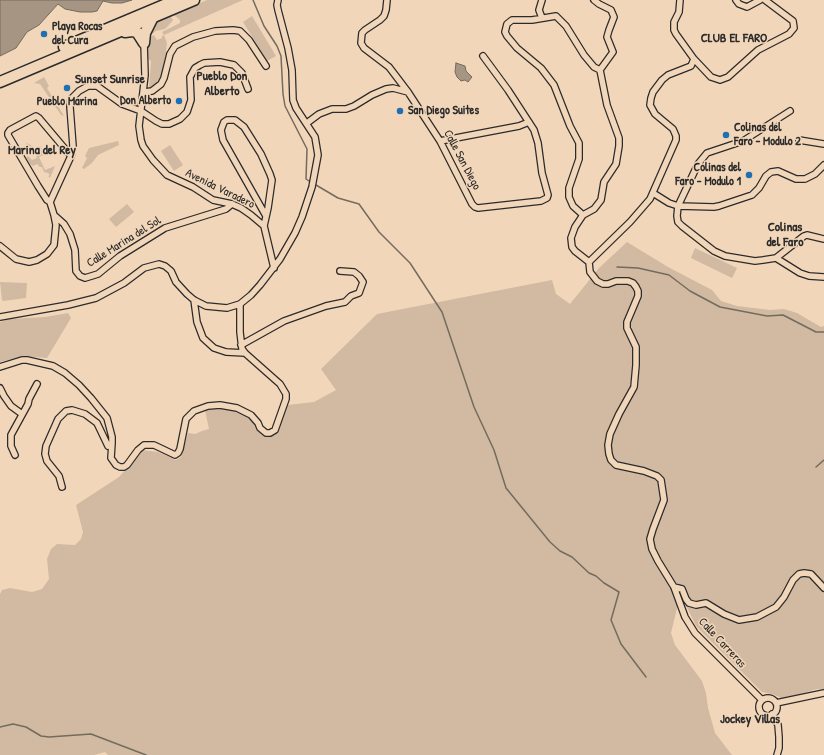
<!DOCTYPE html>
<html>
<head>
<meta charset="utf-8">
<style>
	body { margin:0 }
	canvas { display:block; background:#f2d6b9 }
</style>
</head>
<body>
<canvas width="824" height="755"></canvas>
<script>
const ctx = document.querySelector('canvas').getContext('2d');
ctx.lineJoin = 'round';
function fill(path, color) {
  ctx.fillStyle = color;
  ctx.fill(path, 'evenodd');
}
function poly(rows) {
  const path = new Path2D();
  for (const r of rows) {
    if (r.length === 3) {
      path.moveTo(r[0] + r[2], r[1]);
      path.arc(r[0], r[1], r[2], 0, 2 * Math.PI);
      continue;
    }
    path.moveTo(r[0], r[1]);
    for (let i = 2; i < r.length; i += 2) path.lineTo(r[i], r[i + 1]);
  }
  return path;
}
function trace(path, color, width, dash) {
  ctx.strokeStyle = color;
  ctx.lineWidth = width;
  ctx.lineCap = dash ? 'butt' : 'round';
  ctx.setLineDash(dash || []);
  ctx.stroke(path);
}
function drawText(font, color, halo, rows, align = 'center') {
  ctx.font = font + ' "Patrick Hand",sans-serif';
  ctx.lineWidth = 3;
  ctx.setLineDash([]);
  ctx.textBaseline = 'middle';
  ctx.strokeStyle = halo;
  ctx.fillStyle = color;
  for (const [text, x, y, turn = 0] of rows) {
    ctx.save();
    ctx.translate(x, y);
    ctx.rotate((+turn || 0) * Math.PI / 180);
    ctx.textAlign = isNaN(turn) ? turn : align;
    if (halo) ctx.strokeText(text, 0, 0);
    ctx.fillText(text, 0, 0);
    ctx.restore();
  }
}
fill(poly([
	[207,0,243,0,164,35,167,43,166,51,168,53,161,81,152,88,149,89,151,61,147,58,146,40,154,35,157,40,162,38,162,36,164,35,162,32,180,23,180,20,174,15,171,17,173,20,169,25,165,29,156,31,148,37,153,23],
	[252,16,276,56,267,61,243,22],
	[44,77,49,86,47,88,64,116,61,115,40,84,34,83],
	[118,141,119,145,98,155,92,163,84,169,82,168,87,158,85,156,89,148],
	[26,143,31,145,33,148,40,146,46,154,39,157,45,170,55,166,50,178,48,176,50,175,48,173,44,172,42,167,40,167,37,164,33,166,30,164,26,157,28,156,32,160,37,158,36,156,38,155,37,152,33,152,30,146,29,147],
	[170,145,183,165,174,171,161,151],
	[127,204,134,212,116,227,109,219],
	[627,242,668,267,712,290,721,301,737,306,770,310,784,309,797,313,821,327,824,326,824,689,817,689,784,699,772,694,762,692,696,626,682,597,677,599,678,604,671,633,675,645,702,681,706,693,708,708,715,733,732,755,108,755,105,752,94,755,0,755,0,594,2,590,10,588,32,592,42,589,49,579,47,559,51,549,57,544,75,545,81,539,83,532,76,505,119,477,142,450,158,452,176,460,181,457,188,433,195,434,202,431,209,429,205,410,219,408,234,409,244,414,253,421,256,429,263,435,275,435,288,405,314,402,336,390,321,369,377,314,552,280,556,294,570,304,599,268],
	[695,248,737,268,732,278,691,258],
	[0,282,27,283,26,298,3,301,2,300],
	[68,313,71,318,47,358,23,356,0,362,0,322,9,319,45,317]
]), '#d1baa1');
const water = poly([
	[0,0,132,0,122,3,112,3,103,1,97,11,92,12,80,12,65,9,58,4,39,25,27,32,16,48,0,56,0,0],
	[456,63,465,66,466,71,472,77,468,82,465,80,461,81,457,77,455,72,456,63]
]);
fill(water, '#a59582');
trace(water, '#746b5f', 1);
trace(poly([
	[253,0,264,26,277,46,281,56,283,94,285,106,307,149,306,179,309,181],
	[316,185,338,198,359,204,379,232,410,263,442,312,474,407,494,450,506,488,550,542,560,551,572,557,589,573,596,576,604,583,619,592,611,620,621,644,646,677],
	[617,267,638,268,669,275,690,291,720,307,767,316,783,315,816,332,824,332],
	[816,467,824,460],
	[0,727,13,724,26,727,41,736,49,737,91,734,146,755]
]), '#746b5f', 1.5);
const street = poly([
	[387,0,386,10,384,16,380,20,365,30,362,33,361,43,364,48,389,67,408,92,440,141,472,204,475,207,478,208,541,201,547,198,548,195,542,173,538,143,534,130,508,90,483,56],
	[542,0,539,10,542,18],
	[594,0,599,4,611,10,614,17,609,30,607,37,613,52,600,70],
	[736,0,739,4,747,7,760,0],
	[144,43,145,75,139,126,141,140,143,146,153,160,167,175,193,187,213,200,232,204,241,208,251,215,264,226,274,268],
	[694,59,711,77,720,80,728,77,758,50,789,34,794,28,793,21,765,0],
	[144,92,152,91,161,84,164,78,170,54,175,46,193,37,215,31,233,30,240,31,249,40,266,66],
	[790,111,743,141,707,153,698,164,678,206,714,207,719,206,752,195,759,188,766,176,771,172,778,171,796,179,805,179,815,174,824,165],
	[307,123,319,114,332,109,346,109,354,106,372,95,386,89,393,88,408,92],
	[799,140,824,144],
	[440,141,519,126,529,122],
	[653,193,669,203,678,206,677,216,678,222,682,226,714,251,725,256,755,261,763,260,776,258,804,236,807,235,824,239],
	[50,202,47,200,38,186,8,135,8,133,10,130,36,116,39,118,71,156],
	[232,204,226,209,165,228,120,256,98,274,85,278,80,276,76,271,75,250,70,234,64,224,54,215,50,202,71,156,73,146,70,107,71,99,79,91,88,86,97,86,122,104,141,111,156,121,162,124,169,124,180,119,187,112,191,100,190,77,195,68,200,65,204,63,220,62,234,65,242,73,248,89],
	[583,215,573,206,569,197,569,188,579,159,579,143,570,126,554,85,541,68,517,48,507,36,505,32,507,24,512,20,532,20,556,16,566,26,584,55,594,67,600,70],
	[264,226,268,208,272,180,270,174,261,154,244,127,235,120,227,120,224,122,221,130,223,140,266,216],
	[0,246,16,259,29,262,37,260,47,254,54,245,56,225,54,215],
	[776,258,800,273,809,276,824,277],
	[589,262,590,272,597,281,603,284,608,284,616,281,628,281,633,283,636,287,638,291,638,296,627,322,627,328,636,347,636,365,634,387,619,414,610,434,608,445,609,454,611,460,616,465,644,471,657,476,661,480,664,500,653,529,650,539,652,549,658,561,674,587,685,617,695,633,762,700],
	[589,262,630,222,650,199,676,140,676,136,673,129,655,114,650,105,651,98,653,92,662,80,668,75,691,66,694,59,676,34,674,30,674,22,679,12,680,0],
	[589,262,575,251,572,247,571,238,575,227,583,215,594,209,601,200,604,182,616,164,619,146,619,138,607,105,600,70],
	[194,300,197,322,203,338,214,348,226,352,245,353],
	[0,317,68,305,96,298,124,283,144,268,159,264,165,266,171,271,176,282,187,294,194,300,206,306,227,308,240,304,251,295,260,285,280,259,295,233,302,217,312,187,318,155,315,137,296,108,293,100,292,70,288,48,278,10,277,5,278,0],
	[241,345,284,321,326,306,345,302,351,296,359,293,363,282,359,276,354,272,340,271],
	[0,367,22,360,27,360,53,366,65,373,79,385,91,398,107,418,112,437,112,443,108,446,97,423,85,414,72,410,66,411,58,419,46,446,45,454,47,461,59,476,62,487],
	[0,388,4,396,11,406,22,414],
	[112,443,111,458,116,465,120,467,124,467,127,465,138,450,144,445,154,445,175,455,178,453,180,449,186,419,194,411,208,406,220,405,237,408,251,415,258,423,260,428,266,433,270,433,275,430,286,399,286,394,280,384,245,353,242,349,240,332,240,304],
	[15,455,11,446,11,435,28,404,29,399,37,384],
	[674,587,682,589,686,599,689,603,696,605,706,603,724,614,739,620,757,617,776,607,784,597,793,580,799,574,804,573,811,574,824,588],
	[768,707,9],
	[776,703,824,693],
	[772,714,778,725,779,737,779,748,777,755]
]);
const highway = poly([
	[125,32,132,31,137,32,144,43],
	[144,43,145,33,153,17],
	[64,47,176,0],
	[0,82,194,0]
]);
trace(street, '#2b2b2b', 8);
trace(highway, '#2b2b2b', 13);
trace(street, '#f2d6b9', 5.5);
trace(highway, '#f2d6b9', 10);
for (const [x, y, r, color] of [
	[44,34,4,"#1f6fb2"],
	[67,88,4,"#1f6fb2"],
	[179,101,4,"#1f6fb2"],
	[400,111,4,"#1f6fb2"],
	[726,135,4,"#1f6fb2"],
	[749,175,4,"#1f6fb2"]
]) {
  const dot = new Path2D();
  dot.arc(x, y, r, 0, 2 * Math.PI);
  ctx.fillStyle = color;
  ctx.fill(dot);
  trace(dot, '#f2d6b9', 1.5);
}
drawText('bold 12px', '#2b2b2b', '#f2d6b9', [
	["Playa Rocas",52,27],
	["del Cura",52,41],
	["Don Alberto",171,101,"right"],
	["Pueblo Marina",67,102,"center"],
	["San Diego Suites",408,111],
	["Colinas del",734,128],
	["Faro - Modulo 2",734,142],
	["Colinas del",741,168,"right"],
	["Faro - Modulo 1",741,182,"right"]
], 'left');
drawText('12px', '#2b2b2b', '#f2d6b9', [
	["Calle San Diego",462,160,62],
	["Avenida Varadero",220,189,26],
	["Calle Marina del Sol",124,242,-32],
	["Calle Carreras",722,643,47]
]);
drawText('bold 13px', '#2b2b2b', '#f2d6b9', [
	["CLUB EL FARO",734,39],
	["Pueblo Don",222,77],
	["Alberto",222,92],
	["Sunset Sunrise",110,80],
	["Marina del Rey",42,151],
	["Colinas",785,228],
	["del Faro",785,243],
	["Jockey Villas",750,720]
]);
</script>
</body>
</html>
